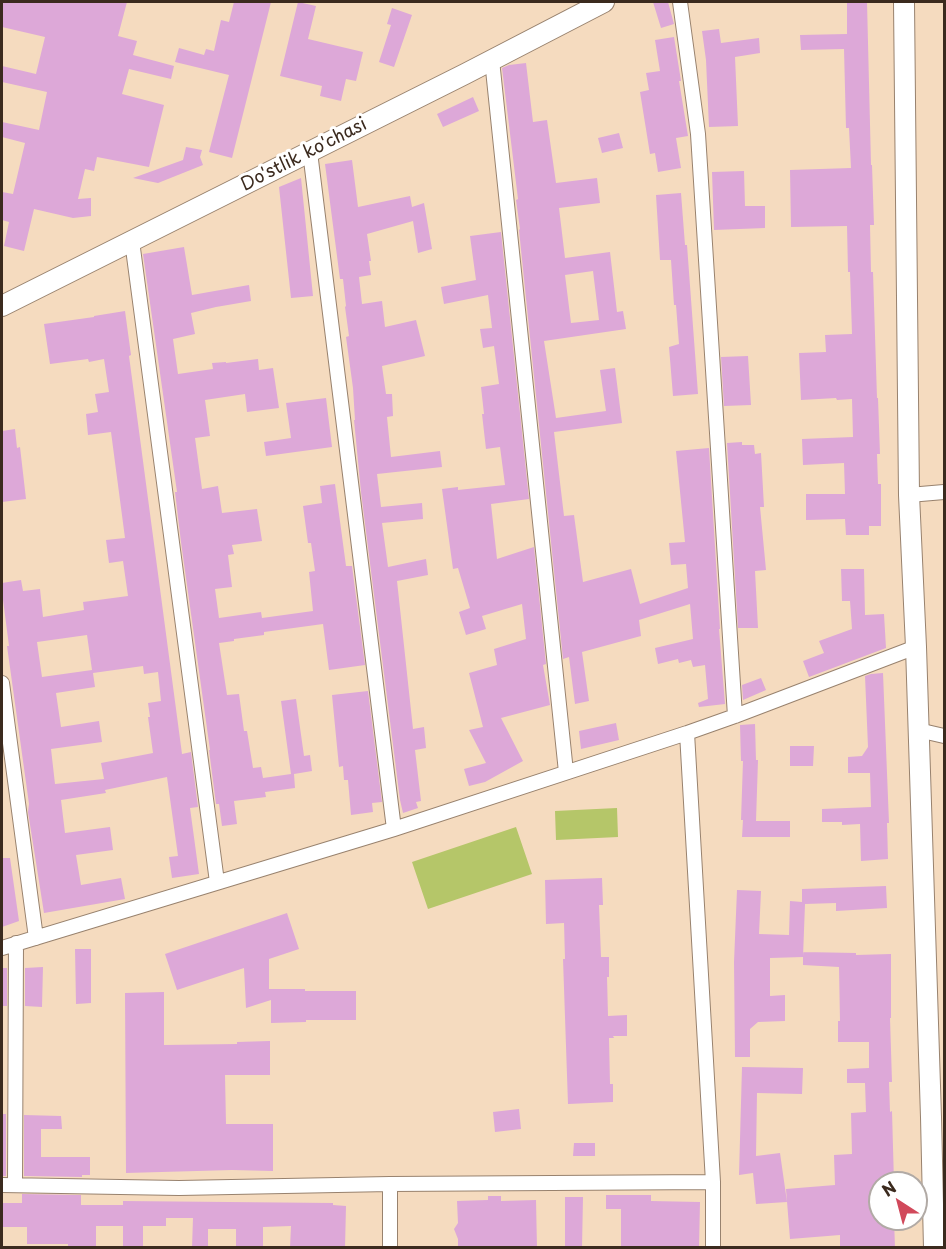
<!DOCTYPE html>
<html>
<head>
<meta charset="utf-8">
<style>
	body { margin:0 }
	#map { position:relative; width:946px; height:1249px; overflow:hidden; background:#f5dbbf; font-family:"Playpen Sans",sans-serif }
	canvas { display:block }
	.frame { position:absolute; inset:0; border:3px solid #3b2a1e; pointer-events:none }
	.north { position:absolute; left:868px; top:1171px; width:60px; height:60px; box-sizing:border-box; background:#fff; border:2px solid #b1aaa5; border-radius:50%; rotate:324deg; font-size:16px; font-weight:700; line-height:24px; text-align:center; color:#3b2a1e }
	.north::after { content:''; display:block; margin:auto; width:21px; height:27px; background:#d1495b; clip-path:polygon(50% 0,100% 100%,50% 72%,0 100%) }
</style>
</head>
<body>
<div id="map">
<canvas width="946" height="1249"></canvas>
<div class="frame"></div>
<div class="north">N</div>
</div>
<script>
const ctx = document.querySelector('canvas').getContext('2d');
ctx.lineJoin = 'round';
function fill(path, color) {
  ctx.fillStyle = color;
  ctx.fill(path, 'evenodd');
}
function poly(rows) {
  const path = new Path2D();
  for (const r of rows) {
    path.moveTo(r[0], r[1]);
    for (let i = 2; i < r.length; i += 2) path.lineTo(r[i], r[i + 1]);
  }
  return path;
}
function trace(path, color, width, dash) {
  ctx.strokeStyle = color;
  ctx.lineWidth = width;
  ctx.lineCap = dash ? 'butt' : 'round';
  ctx.setLineDash(dash || []);
  ctx.stroke(path);
}
function drawText(font, color, halo, rows, align = 'center') {
  ctx.font = font + ' "Playpen Sans",sans-serif';
  ctx.lineWidth = 6;
  ctx.setLineDash([]);
  ctx.textBaseline = 'middle';
  ctx.strokeStyle = halo;
  ctx.fillStyle = color;
  for (const [text, x, y, turn = 0] of rows) {
    ctx.save();
    ctx.translate(x, y);
    ctx.rotate((+turn || 0) * Math.PI / 180);
    ctx.textAlign = isNaN(turn) ? turn : align;
    if (halo) ctx.strokeText(text, 0, 0);
    ctx.fillText(text, 0, 0);
    ctx.restore();
  }
}
fill(poly([
	[617,808,618,837,556,840,555,811],
	[516,827,532,874,428,909,412,862]
]), '#b5c669');
fill(poly([
	[2,2,127,2,118,36,137,41,133,55,174,66,171,79,129,69,122,94,164,105,149,167,97,157,94,171,85,169,78,199,91,198,91,216,73,218,34,209,24,251,4,246,9,222,2,220,2,192,13,194,25,143,2,137,2,122,39,130,47,92,2,82,2,66,36,74,45,37,2,27],
	[234,2,271,2,232,158,209,152,229,75,175,62,179,48,204,55,206,49,214,51,221,20,229,22],
	[298,2,316,6,308,39,363,52,356,81,346,79,341,101,320,96,322,86,280,76],
	[653,2,668,2,674,24,661,28],
	[847,2,867,2,871,165,872,165,874,225,870,225,871,272,873,272,877,398,878,398,880,454,877,454,878,484,881,484,881,526,869,526,869,535,846,535,845,519,806,520,806,494,845,494,844,463,803,465,802,439,853,437,852,399,837,400,836,398,801,400,799,353,826,352,825,335,852,334,850,272,848,272,847,226,791,227,790,170,851,168,849,128,846,128,844,49,801,50,800,35,847,34],
	[392,8,412,15,394,67,379,62,391,25,387,24],
	[719,29,721,43,759,38,760,53,735,57,738,126,709,127,706,60,702,31],
	[674,37,681,81,679,81,688,136,676,138,681,168,658,172,655,153,650,154,640,92,649,90,646,73,660,71,655,40],
	[526,63,533,122,547,120,556,183,597,178,600,203,559,208,565,258,610,252,617,312,623,311,626,329,544,341,556,418,606,411,600,370,615,368,622,423,554,432,564,516,574,515,583,582,631,569,640,604,688,588,686,564,671,565,669,543,685,542,676,451,709,448,720,629,719,629,725,704,699,707,698,703,708,699,705,665,693,667,691,660,679,663,678,659,658,664,655,648,693,639,690,604,639,620,641,636,582,652,589,701,575,704,569,657,563,659,519,230,520,229,516,200,518,199,502,68,509,65],
	[593,271,599,320,571,323,565,275],
	[473,97,479,111,443,127,437,114],
	[619,133,623,148,602,153,598,138],
	[186,147,202,150,200,157,203,165,158,183,133,178,183,160],
	[352,160,358,207,410,196,412,207,424,203,432,249,418,253,413,221,367,234,371,261,369,261,371,275,359,277,362,304,382,301,385,327,416,320,425,356,382,366,386,394,392,394,393,416,387,417,391,457,440,451,442,467,377,474,381,507,422,503,423,519,382,523,388,567,426,559,428,575,397,581,413,729,424,727,426,748,415,750,421,801,416,802,418,808,403,813,400,800,361,492,354,420,355,420,353,388,346,337,349,336,345,307,346,306,343,279,340,279,325,164],
	[744,171,745,206,765,206,765,228,714,230,712,172],
	[301,178,313,296,291,298,279,187],
	[681,193,685,245,687,245,698,394,673,396,669,347,679,344,676,305,674,305,671,260,660,260,656,195],
	[501,232,529,499,491,504,497,559,534,547,546,664,543,665,550,705,501,718,523,761,485,782,469,786,464,769,486,763,469,730,483,727,469,673,497,665,494,649,526,639,522,604,482,616,486,629,466,635,459,612,470,608,458,568,453,569,442,489,458,487,458,490,505,485,500,447,486,449,482,414,484,414,481,387,499,384,494,346,483,348,480,329,492,328,488,295,444,304,441,287,476,280,470,236],
	[184,247,192,295,249,285,251,301,216,307,191,313,195,334,173,339,178,374,213,369,212,363,226,362,226,363,258,359,259,370,273,368,279,408,247,412,245,394,205,400,210,436,195,438,202,489,218,486,222,513,257,509,262,541,232,545,234,554,228,555,232,587,215,589,219,618,261,612,262,618,313,611,309,572,315,571,311,543,308,543,303,506,322,503,320,486,335,484,346,566,352,566,365,665,329,670,323,624,264,632,264,635,234,639,234,641,219,643,227,695,239,694,244,731,247,731,253,768,261,767,263,778,291,774,281,701,296,699,304,756,310,755,312,771,294,774,295,788,265,792,266,797,234,801,237,824,222,826,219,804,216,804,209,750,210,750,181,542,175,492,177,492,143,254],
	[125,311,131,355,129,356,182,754,191,752,198,807,190,808,199,874,172,878,169,857,178,856,167,777,105,790,106,793,61,800,65,833,110,827,113,850,76,855,81,885,121,878,125,899,44,913,28,812,29,804,7,646,9,646,2,592,2,583,21,580,23,591,40,589,43,617,84,610,83,602,128,596,123,561,109,563,106,540,125,538,111,432,88,435,86,414,98,412,95,394,109,392,104,359,89,362,88,359,50,364,44,324,94,317,94,316],
	[87,635,92,670,42,677,37,642],
	[143,666,144,674,158,672,161,701,148,703,150,717,148,717,153,753,101,763,104,779,55,784,51,749,102,742,99,721,61,727,56,693,95,687,93,673],
	[748,356,751,405,724,406,721,357],
	[326,398,332,447,266,456,264,442,291,438,286,403],
	[15,429,17,448,20,447,26,499,2,502,2,431],
	[742,442,742,445,754,445,755,454,761,453,764,507,760,507,766,570,755,571,758,628,738,628,727,443],
	[841,569,864,569,865,615,884,614,886,648,809,677,803,661,824,653,819,641,852,629,850,601,842,601],
	[883,673,889,823,887,823,888,859,861,861,860,824,842,825,842,822,822,822,822,809,871,807,870,773,848,773,848,757,862,756,868,747,865,676,871,674],
	[761,678,766,690,743,700,742,685],
	[368,691,382,802,372,803,373,812,351,815,348,780,344,780,343,766,339,767,332,695],
	[616,723,619,740,581,749,579,731],
	[755,724,756,760,758,760,756,821,790,821,790,837,742,837,743,820,741,820,743,761,741,761,740,725],
	[790,746,814,746,813,766,790,766],
	[2,858,10,858,19,921,2,927],
	[602,878,603,905,599,905,601,957,609,957,609,977,607,977,608,1016,627,1015,627,1036,613,1036,614,1038,609,1038,610,1084,613,1084,613,1102,568,1104,563,959,565,959,564,923,546,924,545,880],
	[886,886,887,908,836,911,836,903,805,904,803,957,770,958,770,996,785,995,785,1021,758,1022,750,1029,750,1057,735,1057,734,962,737,890,761,891,759,934,789,935,790,901,802,902,802,889],
	[287,913,299,949,269,959,269,989,305,989,305,991,356,991,356,1020,306,1020,306,1022,271,1023,271,1000,246,1008,244,968,177,990,165,954],
	[75,949,91,949,91,1003,76,1004],
	[803,952,856,953,856,955,891,954,891,1018,890,1018,892,1082,889,1082,890,1112,892,1111,894,1183,880,1183,880,1219,894,1219,895,1248,840,1248,840,1235,790,1239,786,1189,835,1185,834,1155,852,1154,851,1113,866,1112,865,1083,847,1083,847,1069,869,1068,869,1042,838,1042,838,1021,840,1021,839,967,803,965],
	[43,967,42,1007,25,1006,25,968],
	[2,968,7,968,7,1006,2,1006],
	[164,992,164,1045,237,1044,237,1042,270,1041,270,1075,225,1075,226,1124,273,1124,273,1171,232,1170,126,1173,125,993],
	[742,1067,803,1068,802,1094,757,1093,756,1156,780,1153,787,1202,756,1204,753,1173,739,1175],
	[519,1109,521,1129,495,1132,493,1112],
	[2,1114,6,1114,6,1176,2,1176],
	[24,1115,61,1116,62,1129,41,1129,41,1157,90,1157,90,1175,82,1175,82,1177,24,1176],
	[574,1143,595,1143,595,1156,573,1156],
	[22,1194,81,1195,81,1205,123,1205,123,1201,333,1203,333,1205,346,1206,345,1248,290,1248,291,1226,263,1227,263,1248,236,1248,236,1229,208,1229,208,1248,192,1248,193,1218,166,1218,166,1226,143,1226,143,1248,123,1248,123,1226,96,1226,96,1248,68,1248,68,1244,27,1244,27,1227,2,1227,2,1203,22,1203],
	[606,1195,651,1195,651,1201,700,1202,699,1248,621,1248,621,1209,606,1209],
	[488,1196,501,1196,501,1201,536,1200,537,1248,492,1248,492,1246,458,1247,458,1239,454,1229,458,1223,457,1201,488,1200],
	[565,1197,583,1197,582,1248,565,1248]
]), '#dda8d8');
const street = poly([
	[680,2,698,134,735,716],
	[492,60,566,772],
	[310,152,394,829],
	[132,241,217,882],
	[909,495,944,492],
	[2,683,36,938],
	[918,730,944,736],
	[687,733,713,1182,713,1248],
	[2,948,394,829,687,733,735,716,916,647],
	[2,1185,179,1188,390,1184,713,1182],
	[15,1185,16,943],
	[390,1248,390,1184]
]);
const secondary = poly([
	[904,2,909,495,916,647,931,1117,934,1248],
	[2,306,465,74,604,2]
]);
trace(street, '#98826e', 16);
trace(secondary, '#98826e', 22);
trace(street, '#fff', 14);
trace(secondary, '#fff', 20);
drawText('18px', '#3b2a1e', '#fff', [
	["Do'stlik ko'chasi",304,155,-27]
]);
</script>
</body>
</html>
